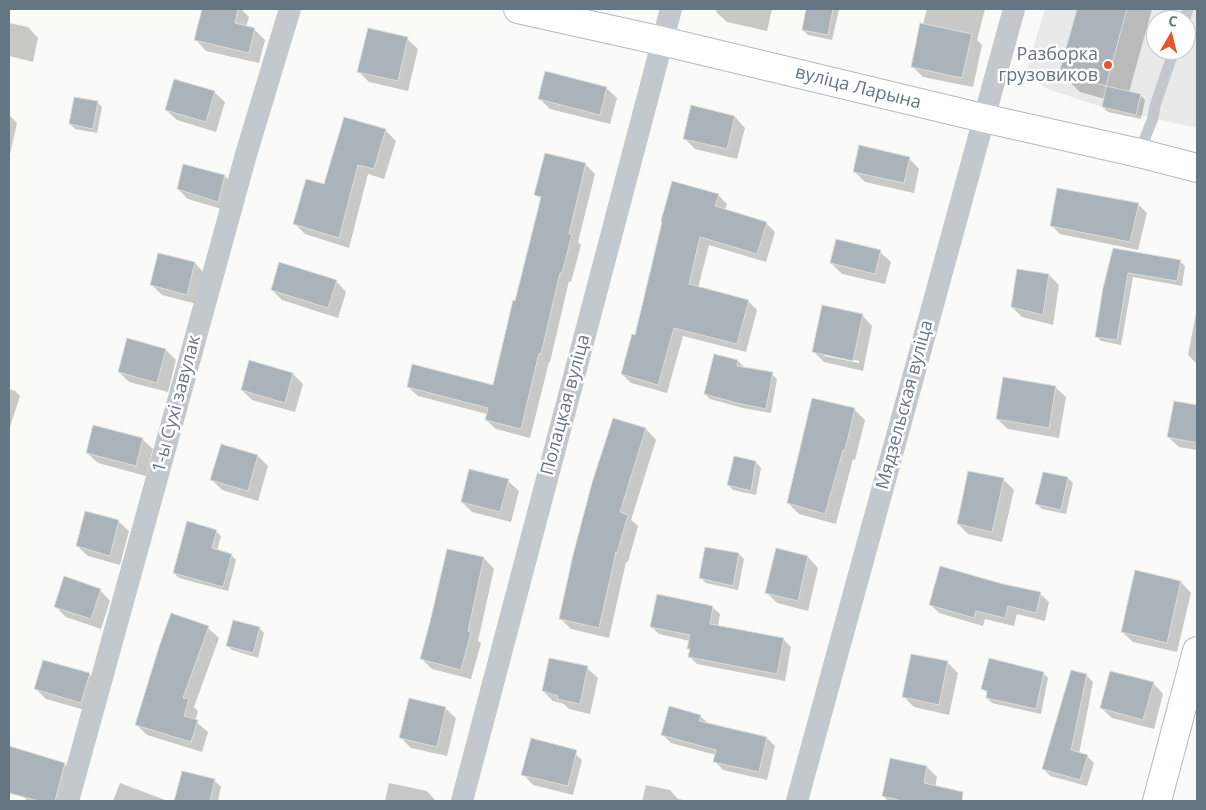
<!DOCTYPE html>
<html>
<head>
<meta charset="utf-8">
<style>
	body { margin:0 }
	#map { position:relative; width:1206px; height:810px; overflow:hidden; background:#fafaf8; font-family:"Open Sans",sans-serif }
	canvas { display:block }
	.frame { position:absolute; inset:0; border:10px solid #657683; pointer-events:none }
	.north { position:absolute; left:1146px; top:10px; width:50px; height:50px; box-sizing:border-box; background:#fff; border:1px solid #c1c8cd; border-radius:50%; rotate:8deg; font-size:14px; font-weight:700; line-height:20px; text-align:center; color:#657683 }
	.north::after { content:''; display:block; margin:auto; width:18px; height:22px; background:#e4572e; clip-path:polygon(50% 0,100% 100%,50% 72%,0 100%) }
</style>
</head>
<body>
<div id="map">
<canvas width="1206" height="810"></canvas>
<div class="frame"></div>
<div class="north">С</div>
</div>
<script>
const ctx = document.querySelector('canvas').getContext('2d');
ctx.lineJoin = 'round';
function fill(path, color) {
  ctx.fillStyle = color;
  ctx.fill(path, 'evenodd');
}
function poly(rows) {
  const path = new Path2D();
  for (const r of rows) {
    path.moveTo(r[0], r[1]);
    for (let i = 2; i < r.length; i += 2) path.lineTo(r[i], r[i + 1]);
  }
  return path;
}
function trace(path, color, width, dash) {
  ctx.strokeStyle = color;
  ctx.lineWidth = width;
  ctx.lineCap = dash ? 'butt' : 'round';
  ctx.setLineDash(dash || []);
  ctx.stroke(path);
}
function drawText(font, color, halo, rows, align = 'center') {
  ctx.font = font + ' "Open Sans",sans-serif';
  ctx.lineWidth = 5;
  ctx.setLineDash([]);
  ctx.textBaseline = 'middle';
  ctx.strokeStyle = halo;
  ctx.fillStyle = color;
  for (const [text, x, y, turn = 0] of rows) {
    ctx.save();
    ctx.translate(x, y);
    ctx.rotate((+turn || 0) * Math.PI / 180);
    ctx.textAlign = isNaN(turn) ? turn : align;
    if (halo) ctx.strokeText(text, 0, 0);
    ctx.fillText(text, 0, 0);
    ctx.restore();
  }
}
fill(poly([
	[1045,9,1197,9,1197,128,1102,107,1048,89,1025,75],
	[1156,20,1186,20,1186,50,1156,50]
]), '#e8e9e9');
fill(poly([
	[203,9,241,9,249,17,246,27,254,29,265,40,259,63,206,51,196,40],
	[717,9,772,9,767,31,727,22,716,12],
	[807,9,839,9,832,40,808,35,803,30],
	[927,9,985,9,977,40,982,45,973,87,923,77,912,66],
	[1078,9,1152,9,1129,92,1140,95,1145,100,1141,119,1108,112,1103,107,1105,99,1080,92,1061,73],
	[9,23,28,27,38,38,33,62,9,56],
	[407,39,418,49,408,91,369,82,359,72],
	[606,88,617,98,610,124,550,109,539,98],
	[214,92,225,102,216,132,177,120,166,110],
	[97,102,102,107,97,133,75,129,70,124],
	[9,115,17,123,10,154,9,153],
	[735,117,745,128,737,159,695,149,684,138],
	[345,118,386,131,396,141,384,179,368,174,349,248,305,234,295,224,325,185],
	[909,158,919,169,914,193,865,182,854,171],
	[585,164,595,174,578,242,581,245,571,282,569,281,550,362,549,362,530,438,496,429,486,420,487,414,418,396,408,387,494,386,542,200,536,194],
	[225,176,235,187,228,211,188,199,178,189],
	[718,195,727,204,725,210,766,223,775,232,766,262,709,245,698,288,748,301,757,310,746,352,683,336,667,393,631,383,622,374,636,336],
	[1139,205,1147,213,1138,250,1060,234,1052,226],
	[1114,250,1180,261,1185,266,1182,286,1133,277,1121,345,1101,341,1096,336],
	[880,252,891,262,885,284,842,274,831,263],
	[195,263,205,274,197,304,162,295,152,285],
	[1049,275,1059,285,1053,325,1022,317,1012,307],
	[336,281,346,292,338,318,282,300,272,290],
	[1196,313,1197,313,1197,364,1188,355],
	[862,315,872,326,863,371,824,362,814,352],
	[824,353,859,361,859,363,824,356],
	[128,340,166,350,176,360,168,392,129,382,119,372],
	[738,361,743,366,742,368,772,374,777,379,771,413,743,408,710,399,705,394],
	[293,374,303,384,295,412,252,400,242,390],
	[1055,387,1066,397,1059,438,1008,429,997,419],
	[9,389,15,391,20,396,9,430],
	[1175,402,1197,406,1197,450,1179,447,1168,437],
	[855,410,865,420,855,460,853,459,836,524,799,514,788,503],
	[614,419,646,429,656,440,631,520,638,526,628,562,626,562,609,638,571,629,560,618],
	[142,439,153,449,146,476,98,463,87,453],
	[222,446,258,456,268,466,258,501,222,490,212,480],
	[756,462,761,468,756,495,733,490,728,485],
	[1068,478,1073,483,1066,514,1042,509,1037,504],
	[1003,479,1014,490,1002,542,968,534,958,524],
	[508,481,519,491,511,522,472,512,462,502],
	[118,521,129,531,120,565,88,556,77,546],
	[216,531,221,536,217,551,231,555,236,560,228,591,179,578,174,573],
	[706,548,739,554,744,559,738,590,706,583,701,578],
	[448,550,484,558,494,569,478,641,481,643,471,679,432,669,422,659],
	[808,557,818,568,808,611,777,603,767,593],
	[1136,572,1181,582,1191,593,1177,652,1133,642,1122,632],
	[1003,585,1040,594,1049,602,1045,621,1017,614,1014,626,985,619,983,626,939,613,930,604],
	[100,590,110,601,101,629,66,617,56,607],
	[712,607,720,614,718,627,784,640,791,647,785,681,697,664,690,657,691,651,689,648,690,641,659,634,652,627],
	[208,628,219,638,194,707,198,711,195,721,208,732,202,752,147,735,137,725],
	[259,628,264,633,258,658,232,650,227,645],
	[947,662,958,673,949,715,914,707,904,697],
	[587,668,598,678,590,714,569,709,564,704,553,701,543,691],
	[1043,673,1048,678,1041,714,992,703,987,698,988,694,983,689],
	[89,674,99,685,92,712,46,699,36,689],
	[1086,675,1093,682,1079,754,1087,756,1094,763,1087,786,1050,776,1043,768],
	[1153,683,1163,694,1154,729,1112,718,1101,708],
	[445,708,456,718,447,756,411,748,401,738],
	[700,716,709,724,767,738,775,746,767,780,723,770,715,761,716,755,671,743,663,735],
	[14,749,64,764,75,774,67,801,28,801,22,796,19,778,9,769],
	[571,750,582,760,573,795,533,785,523,774],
	[927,767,937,777,934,793,937,796,936,801,888,801,883,796],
	[183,773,214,780,221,787,218,801,176,801],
	[120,783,168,801,113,801],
	[389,783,427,791,436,801,385,801],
	[646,785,670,790,678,799,689,801,642,801]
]), '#0003');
const building = poly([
	[202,9,238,9,235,23,255,28,249,53,194,40,202,9],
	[806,9,833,9,828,35,802,30,806,9],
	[1077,9,1127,9,1106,86,1059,73,1077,9],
	[920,23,972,34,962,78,911,67,920,23],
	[368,28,408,37,398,81,357,72,368,28],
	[545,71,607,87,600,115,538,99,545,71],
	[174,79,215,91,206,122,165,110,174,79],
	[1106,86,1141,94,1136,115,1102,107,1106,86],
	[74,97,98,101,93,129,69,124,74,97],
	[691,105,735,116,727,149,683,139,691,105],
	[344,117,386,129,374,169,358,165,339,238,293,224,306,179,324,184,344,117],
	[859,145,910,157,904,183,853,172,859,145],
	[545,153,586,163,569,234,572,234,562,273,560,273,541,354,539,353,521,429,485,420,488,408,407,387,412,364,493,385,513,300,515,301,541,197,534,195,545,153],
	[183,164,225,175,218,202,177,189,183,164],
	[672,181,719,194,715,206,767,222,757,254,700,237,689,284,749,300,737,344,674,328,658,385,621,374,632,334,635,335,662,222,661,221,672,181],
	[1057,188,1139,203,1130,242,1050,226,1057,188],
	[836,239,881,250,875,274,830,263,836,239],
	[1113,248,1181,260,1177,281,1128,273,1117,340,1095,337,1103,288,1113,248],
	[158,253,195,262,187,295,150,285,158,253],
	[279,262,337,280,328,308,271,290,279,262],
	[1017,269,1049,274,1043,315,1011,307,1017,269],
	[822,305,863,314,853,361,812,352,822,305],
	[127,338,166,349,157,383,118,372,127,338],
	[714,354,738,360,737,366,773,372,766,409,737,403,704,394,714,354],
	[249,360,293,373,285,403,241,390,249,360],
	[1003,377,1056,386,1049,428,996,419,1003,377],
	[812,398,855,408,845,450,843,450,825,514,787,503,812,398],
	[1174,401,1197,405,1197,443,1167,437,1174,401],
	[613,418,646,428,620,512,628,515,617,553,616,552,599,628,559,619,573,555,592,483,613,418],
	[93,425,143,438,136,466,86,453,93,425],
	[221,444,258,455,248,491,210,480,221,444],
	[734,456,756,461,751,491,727,485,734,456],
	[469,469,509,479,500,512,461,502,469,469],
	[968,471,1004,478,992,532,957,524,968,471],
	[1043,472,1068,477,1061,510,1035,504,1043,472],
	[85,511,119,520,110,556,76,546,85,511],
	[187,521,217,530,212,548,232,554,223,587,173,573,187,521],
	[705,547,739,553,733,586,699,578,705,547],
	[776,548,808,556,798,601,765,593,776,548],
	[447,549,484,557,468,631,471,632,461,670,420,659,430,622,447,549],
	[940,566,1003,584,1041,592,1036,613,1008,606,1005,618,976,611,974,618,929,605,940,566],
	[1135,570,1181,581,1167,643,1121,632,1135,570],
	[64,576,101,589,91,619,54,607,64,576],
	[657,594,713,606,710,624,784,638,777,674,688,657,690,649,687,649,690,635,650,627,657,594],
	[171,613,209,626,183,698,189,699,184,716,198,720,191,742,135,725,160,644,171,613],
	[233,620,260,627,253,653,226,646,233,620],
	[911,654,948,661,939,705,902,697,911,654],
	[549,658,588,666,580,704,557,699,558,696,542,691,549,658],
	[989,658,1044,672,1036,709,986,698,987,691,981,689,989,658],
	[43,660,90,673,81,703,34,689,43,660],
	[1071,670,1087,674,1071,750,1088,755,1080,780,1042,769,1071,670],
	[1110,671,1154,682,1143,720,1100,708,1110,671],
	[409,698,446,707,437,747,399,738,409,698],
	[669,706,701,715,699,721,767,737,759,772,713,762,716,750,661,735,669,706],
	[531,738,577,750,568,786,521,775,531,738],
	[9,746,65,763,55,801,39,801,9,793,9,746],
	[890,758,927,766,924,783,963,792,962,801,903,801,882,796,890,758],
	[182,771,215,779,210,801,174,801,182,771]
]);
fill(building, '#aab3b9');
trace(building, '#dcdcda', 1);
const secondary = poly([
	[518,9,662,41,983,118,1139,153,1197,168],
	[1157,801,1197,651]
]);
trace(secondary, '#b3babf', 30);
trace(poly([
	[1184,20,1188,9],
	[1139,153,1153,118,1155,106,1174,50]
]), '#c3c8cc', 11);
trace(poly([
	[68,801,247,151,290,9],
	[462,801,671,9],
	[797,801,1014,9]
]), '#c3c8cc', 22);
trace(secondary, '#fff', 28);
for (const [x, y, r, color] of [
	[1108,65,5,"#e4572e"]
]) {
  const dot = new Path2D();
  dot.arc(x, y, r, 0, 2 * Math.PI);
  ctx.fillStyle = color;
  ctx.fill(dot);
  trace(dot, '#fff', 2);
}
drawText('18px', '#657683', '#fff', [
	["Разборка",1098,55],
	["грузовиков",1098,76]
], 'right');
drawText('18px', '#657683', '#fff', [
	["вуліца Ларына",858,88,14],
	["1-ы Сухі завулак",177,404,-75],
	["Полацкая вуліца",566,405,-75],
	["Мядзельская вуліца",905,405,-75]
]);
</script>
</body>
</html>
